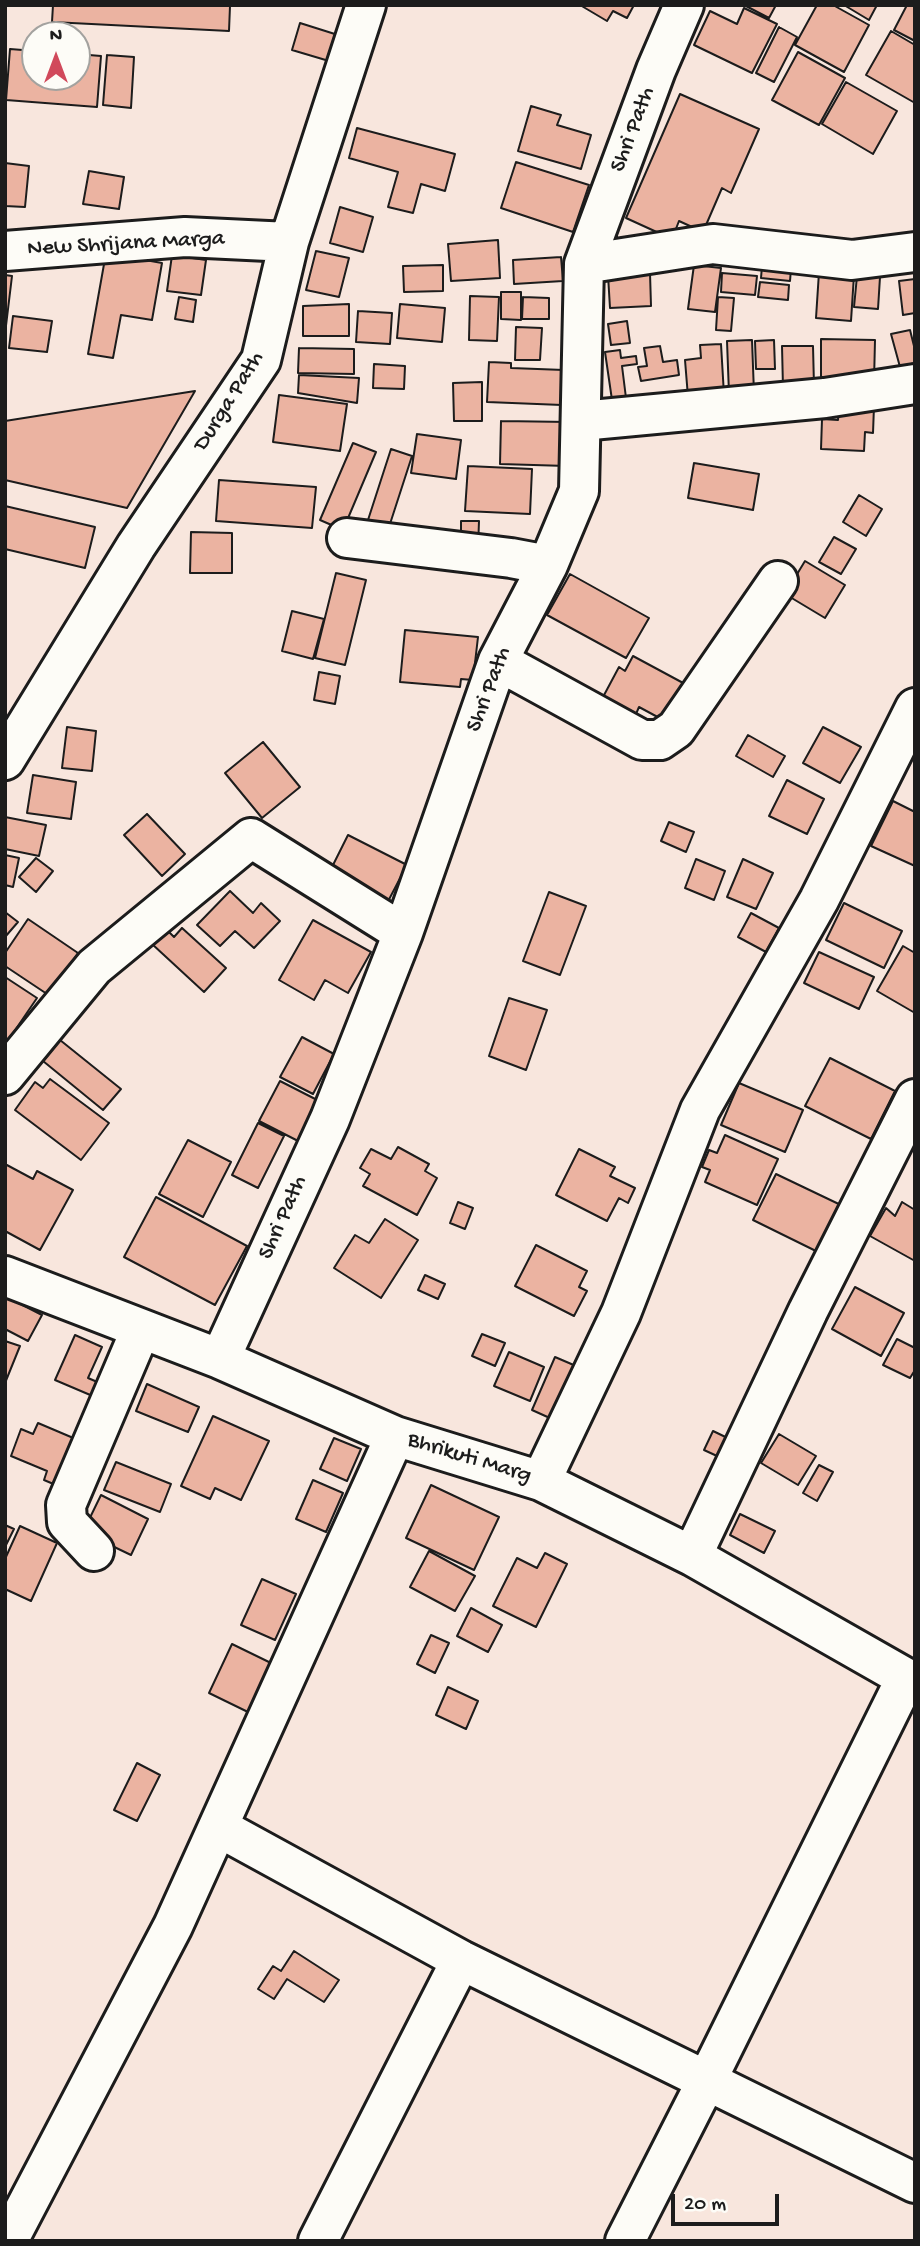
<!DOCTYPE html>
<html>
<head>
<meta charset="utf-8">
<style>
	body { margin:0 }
	#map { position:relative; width:920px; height:2246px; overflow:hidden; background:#f8e6dd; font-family:"Gochi Hand",sans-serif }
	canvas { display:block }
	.frame { position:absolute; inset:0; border:7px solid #1c1c1c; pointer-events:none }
	.north { position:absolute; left:21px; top:21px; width:70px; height:70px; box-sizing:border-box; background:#fdfcf7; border:2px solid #a3a29f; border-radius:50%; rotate:0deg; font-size:19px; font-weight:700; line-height:28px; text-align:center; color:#1c1c1c }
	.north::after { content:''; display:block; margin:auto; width:24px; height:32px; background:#d1495b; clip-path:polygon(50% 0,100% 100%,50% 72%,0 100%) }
	.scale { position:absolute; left:671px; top:2194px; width:108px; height:32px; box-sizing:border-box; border:4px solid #1c1c1c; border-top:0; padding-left:9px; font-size:21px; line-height:24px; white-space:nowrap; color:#1c1c1c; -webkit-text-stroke:5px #fdfcf7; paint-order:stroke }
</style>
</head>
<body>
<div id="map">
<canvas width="920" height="2246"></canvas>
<div class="frame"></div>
<div class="north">N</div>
<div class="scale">20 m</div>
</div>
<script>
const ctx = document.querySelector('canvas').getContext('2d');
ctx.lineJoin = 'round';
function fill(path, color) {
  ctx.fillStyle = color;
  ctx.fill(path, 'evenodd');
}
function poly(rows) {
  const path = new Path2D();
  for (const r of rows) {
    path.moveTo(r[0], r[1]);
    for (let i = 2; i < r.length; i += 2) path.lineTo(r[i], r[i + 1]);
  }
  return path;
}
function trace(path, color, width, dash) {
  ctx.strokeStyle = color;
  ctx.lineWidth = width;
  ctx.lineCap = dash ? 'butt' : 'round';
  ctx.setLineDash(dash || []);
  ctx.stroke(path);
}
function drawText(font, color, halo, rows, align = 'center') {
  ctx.font = font + ' "Gochi Hand",sans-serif';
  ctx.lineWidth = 6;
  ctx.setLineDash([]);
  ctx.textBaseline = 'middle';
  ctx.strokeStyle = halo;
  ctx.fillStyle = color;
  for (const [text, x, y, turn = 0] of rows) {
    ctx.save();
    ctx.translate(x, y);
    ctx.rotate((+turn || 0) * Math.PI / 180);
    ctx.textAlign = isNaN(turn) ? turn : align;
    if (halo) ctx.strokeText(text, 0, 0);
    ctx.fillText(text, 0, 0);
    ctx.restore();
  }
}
const building = poly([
	[53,5,230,6,229,31,52,22,53,5],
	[580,5,634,5,627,18,613,11,607,21,580,5],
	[744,5,776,5,769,18,744,5],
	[817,5,833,5,869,25,844,72,795,45,817,5],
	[844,5,877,5,869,20,844,5],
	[907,5,915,5,915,41,894,30,907,5],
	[744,8,777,24,752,73,694,45,710,11,737,24,744,8],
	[300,23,338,35,329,61,292,50,300,23],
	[779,27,797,37,774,82,756,73,779,27],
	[891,31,915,45,915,103,866,75,891,31],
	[10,49,35,51,35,77,77,77,77,54,101,56,97,107,6,100,10,49],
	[798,52,845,78,819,125,772,100,798,52],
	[107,55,134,57,131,108,103,105,107,55],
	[846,82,897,111,873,154,822,124,846,82],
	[680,94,759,129,731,193,722,188,703,232,679,221,672,239,626,218,680,94],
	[531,106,561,115,557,125,591,135,581,169,518,151,531,106],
	[357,128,455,154,445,191,421,184,413,213,388,207,398,172,349,158,357,128],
	[516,162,589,185,573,232,501,208,516,162],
	[5,163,29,166,25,207,5,206,5,163],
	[89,171,124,177,119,209,83,204,89,171],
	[340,207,373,217,363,252,330,243,340,207],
	[498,240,500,278,451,281,448,244,498,240],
	[316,251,349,258,339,297,306,290,316,251],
	[106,253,162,263,152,320,121,315,113,358,88,354,106,253],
	[172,255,206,260,201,295,167,291,172,255],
	[561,257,563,281,514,284,513,260,561,257],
	[443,265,443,291,404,292,403,266,443,265],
	[694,265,721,268,715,312,688,309,694,265],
	[762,266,791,269,790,281,761,278,762,266],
	[819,272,854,275,851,321,816,318,819,272],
	[650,273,651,306,610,308,608,275,650,273],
	[722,273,757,276,755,295,721,292,722,273],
	[5,275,12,276,5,334,5,275],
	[857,276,880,277,878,309,854,307,857,276],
	[915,279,915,313,903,315,899,281,915,279],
	[760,282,789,285,788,300,758,297,760,282],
	[501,292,521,292,521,320,501,319,501,292],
	[470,296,499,297,497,341,469,340,470,296],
	[179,297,196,300,193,322,175,319,179,297],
	[523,297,549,298,549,319,522,319,523,297],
	[718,297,734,298,731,331,716,330,718,297],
	[349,304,349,336,303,336,303,306,349,304],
	[400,304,445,308,442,342,397,338,400,304],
	[358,311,392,313,390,344,356,342,358,311],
	[13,316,52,321,47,352,9,348,13,316],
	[627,321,630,343,611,345,608,324,627,321],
	[516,327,542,328,540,360,515,360,516,327],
	[910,330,915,350,915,363,900,367,891,334,910,330],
	[821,339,875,340,874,382,821,382,821,339],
	[752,340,754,393,729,394,727,341,752,340],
	[774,340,775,369,756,369,755,341,774,340],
	[721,344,724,395,688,397,685,360,701,358,700,345,721,344],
	[660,346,663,362,677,360,679,375,641,381,638,367,647,366,644,348,660,346],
	[782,346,813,346,814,386,783,388,782,346],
	[299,348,354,349,354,374,298,373,299,348],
	[620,350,621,358,636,356,637,364,622,366,626,398,612,400,605,352,620,350],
	[489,362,511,363,511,368,564,370,562,405,487,402,489,362],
	[374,364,405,366,404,389,373,388,374,364],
	[299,375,359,378,357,403,298,393,299,375],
	[482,382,482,421,454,421,453,383,482,382],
	[195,391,127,508,5,480,5,421,195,391],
	[279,395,347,404,340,451,273,442,279,395],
	[839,405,874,406,873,433,865,432,864,451,821,449,822,419,838,420,839,405],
	[501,421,569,422,567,466,500,464,501,421],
	[417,434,461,440,456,479,411,473,417,434],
	[353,443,376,452,343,530,320,520,353,443],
	[391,449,412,456,389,527,368,520,391,449],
	[694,463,759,474,753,510,688,498,694,463],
	[468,466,532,469,530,514,465,511,468,466],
	[219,480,316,487,312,528,216,521,219,480],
	[859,495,882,509,866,536,843,522,859,495],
	[5,506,95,527,85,568,5,549,5,506],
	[461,521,479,521,478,549,461,549,461,521],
	[191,532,232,533,232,573,190,573,191,532],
	[834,537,856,549,841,574,819,562,834,537],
	[805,561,845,585,825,618,785,594,805,561],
	[336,573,366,580,345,665,315,658,336,573],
	[570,574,649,618,626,658,547,615,570,574],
	[292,611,324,619,313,659,282,651,292,611],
	[405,630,478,637,473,680,461,679,460,687,400,682,405,630],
	[633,656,685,684,665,721,639,707,636,714,603,697,619,667,625,671,633,656],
	[319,672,340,676,335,704,314,700,319,672],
	[67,727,96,731,92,771,62,768,67,727],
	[823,727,861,747,840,783,803,763,823,727],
	[748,735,785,756,773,777,736,756,748,735],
	[263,742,300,787,262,818,225,773,263,742],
	[33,775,76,782,71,819,27,813,33,775],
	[787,780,824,799,807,834,769,816,787,780],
	[893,801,915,812,915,866,871,846,893,801],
	[147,814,185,854,162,876,124,835,147,814],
	[5,817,46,825,39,856,5,849,5,817],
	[669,822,694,832,686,852,661,841,669,822],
	[348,835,407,865,384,909,326,879,348,835],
	[5,855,19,858,13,887,5,885,5,855],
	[36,858,53,871,36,892,19,877,36,858],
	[696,859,725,871,714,900,685,888,696,859],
	[743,859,773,873,756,909,727,897,743,859],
	[230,891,253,913,261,903,280,921,254,948,235,931,220,946,197,925,230,891],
	[549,892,586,906,560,975,523,961,549,892],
	[844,903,902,931,884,968,826,940,844,903],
	[5,912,18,922,5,937,5,912],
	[751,913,779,928,766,952,738,937,751,913],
	[28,919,78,953,50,996,5,966,5,953,28,919],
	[313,920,371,952,348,993,325,980,314,1000,279,980,313,920],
	[182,928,226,968,204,992,152,944,166,929,174,937,182,928],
	[903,946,915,953,915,1013,877,991,903,946],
	[819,952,874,977,859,1009,804,983,819,952],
	[5,977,37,998,5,1045,5,977],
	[509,998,547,1010,526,1070,489,1056,509,998],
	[302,1037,334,1054,313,1094,280,1077,302,1037],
	[60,1040,121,1089,103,1110,43,1061,60,1040],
	[830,1058,895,1091,871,1139,805,1106,830,1058],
	[50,1079,109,1123,81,1160,15,1110,35,1082,43,1088,50,1079],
	[280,1081,323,1103,302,1143,259,1121,280,1081],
	[739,1083,803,1110,785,1152,721,1125,739,1083],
	[258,1123,284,1136,258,1188,232,1175,258,1123],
	[725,1135,778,1159,757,1205,705,1182,710,1170,702,1167,709,1150,717,1153,725,1135],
	[188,1140,231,1162,203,1217,159,1194,188,1140],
	[398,1147,429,1164,425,1171,437,1178,417,1215,363,1186,370,1174,360,1168,371,1149,391,1159,398,1147],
	[579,1149,615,1167,610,1176,635,1188,628,1203,619,1198,607,1221,556,1195,579,1149],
	[5,1164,33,1179,37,1171,73,1190,40,1250,5,1231,5,1164],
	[776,1174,845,1207,822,1254,753,1220,776,1174],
	[156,1197,247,1246,215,1305,124,1257,156,1197],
	[458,1202,473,1208,465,1229,450,1223,458,1202],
	[902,1202,915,1210,915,1261,870,1236,886,1208,895,1216,902,1202],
	[385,1219,418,1240,381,1298,334,1268,355,1235,369,1243,385,1219],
	[536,1245,587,1271,579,1287,587,1291,574,1316,515,1286,536,1245],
	[425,1275,445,1284,438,1299,418,1290,425,1275],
	[855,1287,904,1313,881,1356,832,1329,855,1287],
	[5,1296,42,1315,28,1341,5,1329,5,1296],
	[482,1334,505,1343,495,1366,472,1356,482,1334],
	[75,1335,102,1347,88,1378,109,1387,102,1400,55,1380,75,1335],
	[897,1339,915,1348,915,1370,910,1378,883,1365,897,1339],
	[5,1341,20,1346,5,1383,5,1341],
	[509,1352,544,1367,530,1401,494,1386,509,1352],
	[555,1357,576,1366,552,1419,532,1410,555,1357],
	[147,1384,199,1407,188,1432,136,1411,147,1384],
	[213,1416,269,1441,241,1500,215,1488,210,1499,181,1486,213,1416],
	[38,1423,78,1440,70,1491,44,1480,47,1471,11,1456,21,1429,33,1434,38,1423],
	[713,1431,738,1443,730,1462,704,1450,713,1431],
	[779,1434,816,1456,798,1485,761,1463,779,1434],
	[334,1438,361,1449,347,1481,320,1469,334,1438],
	[116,1462,171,1484,160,1512,104,1490,116,1462],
	[819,1465,833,1472,817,1501,803,1493,819,1465],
	[313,1480,343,1493,326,1532,296,1519,313,1480],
	[431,1485,499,1517,474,1570,406,1538,431,1485],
	[101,1495,148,1519,131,1555,83,1532,101,1495],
	[740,1514,775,1531,764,1553,730,1535,740,1514],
	[5,1525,14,1529,5,1547,5,1525],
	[20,1526,57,1543,31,1601,5,1589,5,1559,20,1526],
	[429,1551,475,1576,455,1611,410,1587,429,1551],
	[545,1553,567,1564,536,1627,493,1606,517,1558,537,1568,545,1553],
	[262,1579,296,1594,275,1640,241,1625,262,1579],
	[471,1608,502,1625,488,1652,457,1636,471,1608],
	[431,1635,449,1643,435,1673,417,1664,431,1635],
	[232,1644,273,1664,250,1713,209,1693,232,1644],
	[448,1687,478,1701,466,1729,436,1715,448,1687],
	[137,1763,160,1775,137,1821,114,1810,137,1763],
	[294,1951,339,1980,324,2002,287,1979,274,1999,258,1989,273,1966,281,1971,294,1951]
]);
fill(building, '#ebb3a1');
trace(building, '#1c1c1c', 2);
const minor = poly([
	[5,251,185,237,289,242],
	[584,264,713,244,852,260,915,252],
	[581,421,825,398,915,384],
	[347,538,511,558,548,565],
	[498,661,642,740,660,740,676,729,778,581],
	[5,760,136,546,261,360,289,242,366,5],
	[5,1075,94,967,251,838,403,933],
	[5,1276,220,1359,395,1436,541,1481,692,1556,915,1683],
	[220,1359,330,1119,403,933,498,661,548,565,579,491,584,264,656,70,684,5],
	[541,1481,621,1313,700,1110,819,900,915,708],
	[94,1551,67,1522,66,1505,141,1329],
	[692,1556,808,1311,915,1099],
	[218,1827,461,1960,915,2183],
	[8,2241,173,1926,395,1436],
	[318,2241,461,1960],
	[625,2241,707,2080,906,1678]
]);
trace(minor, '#1c1c1c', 44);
trace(minor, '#fdfcf7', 38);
drawText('23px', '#1c1c1c', '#fdfcf7', [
	["Shri Path",634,130,-69],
	["New Shrijana Marga",126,245,-3],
	["Durga Path",230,402,-58],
	["Shri Path",490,690,-69],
	["Shri Path",284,1218,-66],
	["Bhrikuti Marg",469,1459,17]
]);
</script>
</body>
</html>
